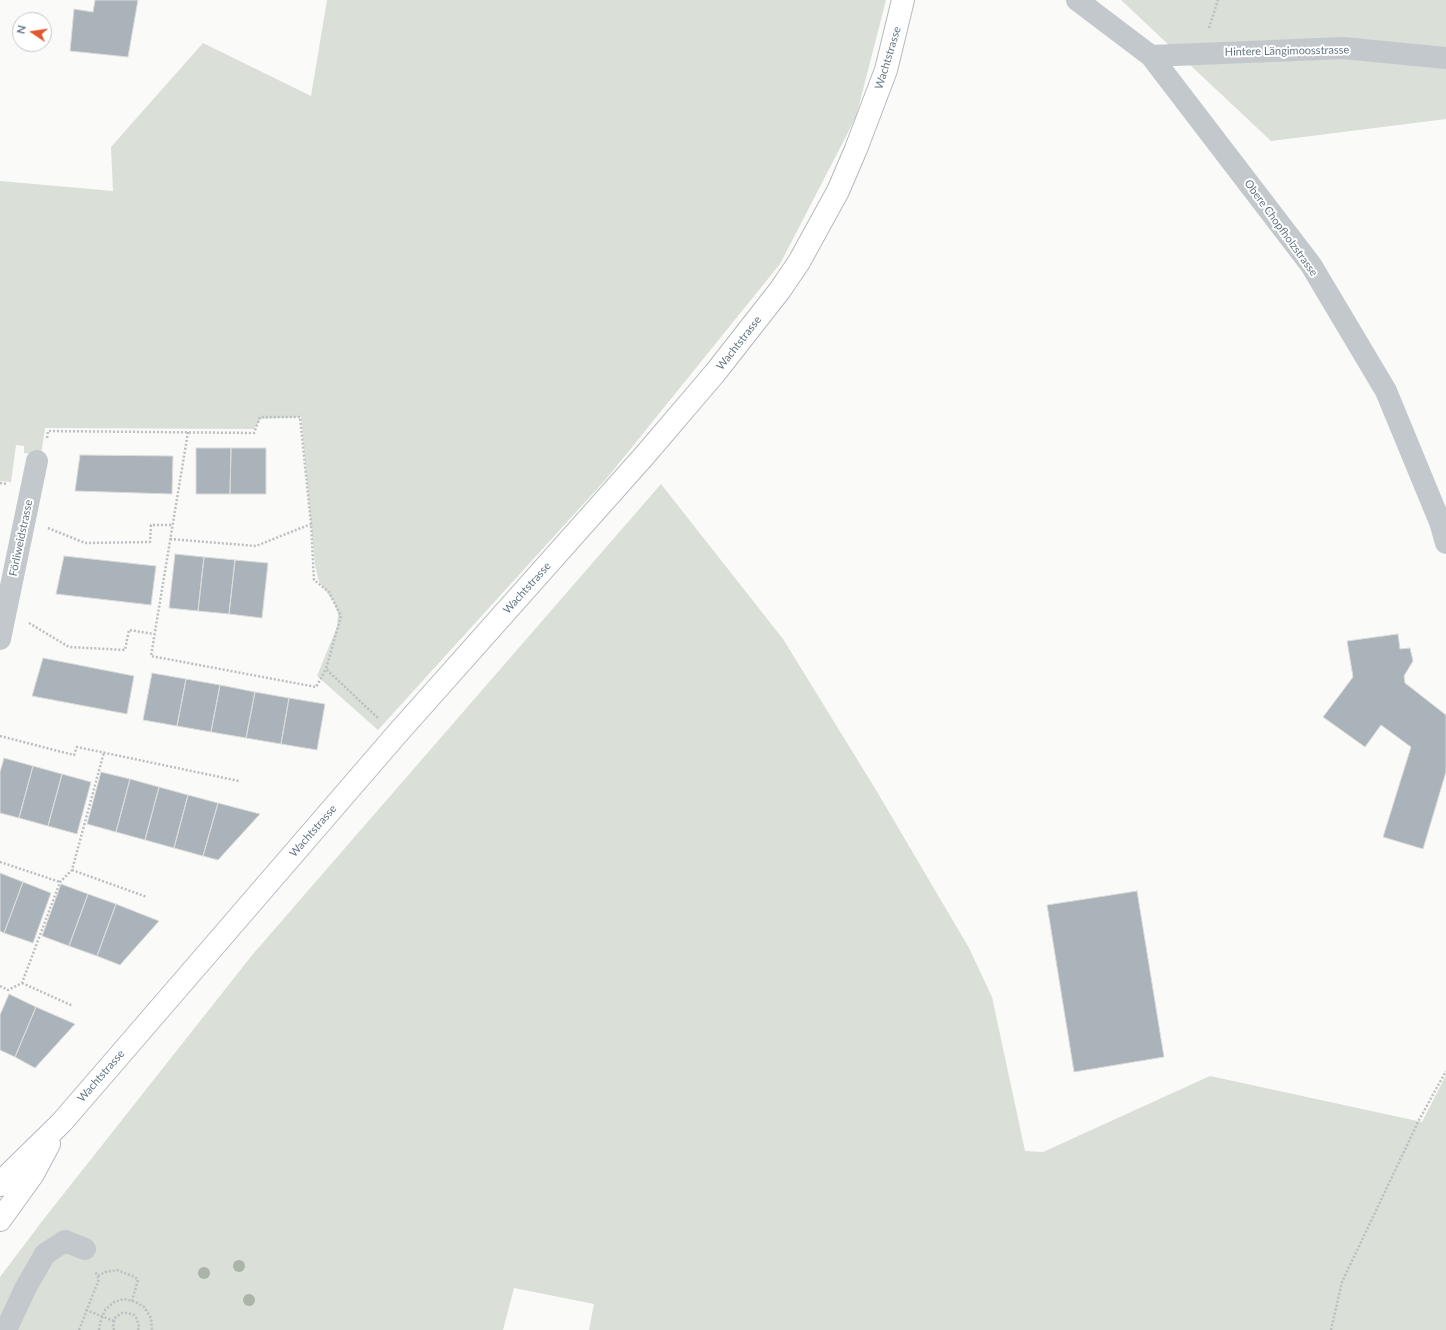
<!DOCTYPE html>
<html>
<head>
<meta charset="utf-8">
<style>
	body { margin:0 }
	#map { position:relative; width:1446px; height:1330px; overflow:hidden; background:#fafaf8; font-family:Lato,sans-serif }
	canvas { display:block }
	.north { position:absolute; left:12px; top:12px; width:40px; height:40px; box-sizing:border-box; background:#fff; border:1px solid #c1c8cd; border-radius:50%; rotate:283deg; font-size:11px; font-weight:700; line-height:16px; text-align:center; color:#657683 }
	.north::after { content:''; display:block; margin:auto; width:14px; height:18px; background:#e4572e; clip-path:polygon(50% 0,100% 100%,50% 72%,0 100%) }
</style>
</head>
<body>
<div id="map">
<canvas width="1446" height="1330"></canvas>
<div class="north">N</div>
</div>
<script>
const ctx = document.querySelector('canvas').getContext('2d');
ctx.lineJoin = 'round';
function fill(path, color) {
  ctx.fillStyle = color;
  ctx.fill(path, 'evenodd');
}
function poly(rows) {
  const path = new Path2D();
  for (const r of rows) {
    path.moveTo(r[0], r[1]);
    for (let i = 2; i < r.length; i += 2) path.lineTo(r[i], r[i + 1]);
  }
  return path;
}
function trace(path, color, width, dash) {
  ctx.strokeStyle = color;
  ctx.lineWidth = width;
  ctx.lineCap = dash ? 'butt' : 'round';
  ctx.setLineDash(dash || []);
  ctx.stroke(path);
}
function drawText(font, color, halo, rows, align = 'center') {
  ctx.font = font + ' Lato,sans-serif';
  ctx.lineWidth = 4;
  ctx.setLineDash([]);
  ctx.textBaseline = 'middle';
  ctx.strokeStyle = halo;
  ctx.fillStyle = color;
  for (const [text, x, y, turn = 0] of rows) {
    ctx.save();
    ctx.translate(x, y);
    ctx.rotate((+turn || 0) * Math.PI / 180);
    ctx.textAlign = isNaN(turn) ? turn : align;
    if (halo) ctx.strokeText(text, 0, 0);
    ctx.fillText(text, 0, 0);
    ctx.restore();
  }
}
fill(poly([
	[327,0,886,0,856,117,780,264,607,478,378,730,317,676,337,627,338,614,334,602,319,582,315,565,301,417,261,419,254,429,45,428,41,455,24,453,24,446,16,445,11,482,0,481,0,181,113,191,111,147,203,43,311,96],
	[1121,0,1446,0,1446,119,1271,141],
	[661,484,783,639,876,790,969,948,992,997,1025,1151,1043,1152,1210,1076,1422,1122,1446,1075,1446,1330,589,1330,594,1304,514,1288,503,1330,0,1330,0,1277,43,1220,253,954]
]), '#dadfd7');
const building = poly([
	[95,0,138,0,128,57,70,51,74,9,93,12,95,0],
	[196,448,231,448,230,494,196,494,196,448],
	[231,448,266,448,266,494,230,494,231,448],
	[80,455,173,456,172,494,75,491,80,455],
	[175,554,204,557,198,611,169,608,175,554],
	[64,556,156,566,151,605,56,594,64,556],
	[204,557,235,560,229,614,198,611,204,557],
	[235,560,268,563,262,618,229,614,235,560],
	[1398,634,1400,649,1410,648,1413,661,1404,676,1405,683,1446,715,1446,772,1423,849,1383,837,1411,747,1381,725,1365,747,1323,717,1353,677,1347,641,1398,634],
	[43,658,134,676,127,714,32,696,43,658],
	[152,673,186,679,177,726,143,720,152,673],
	[186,679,220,685,211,732,177,726,186,679],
	[220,685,255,692,246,738,211,732,220,685],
	[255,692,289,698,281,744,246,738,255,692],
	[289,698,325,704,317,750,281,744,289,698],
	[4,758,33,766,19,818,0,813,0,772,4,758],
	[33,766,62,774,48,826,19,818,33,766],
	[101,772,130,779,116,832,87,824,101,772],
	[62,774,91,782,77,834,48,826,62,774],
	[130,779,159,787,145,840,116,832,130,779],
	[159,787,188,795,174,848,145,840,159,787],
	[188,795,218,803,203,856,174,848,188,795],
	[218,803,260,814,218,860,203,856,218,803],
	[0,873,23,882,4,933,0,931,0,873],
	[23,882,51,893,33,943,4,933,23,882],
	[61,884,88,894,69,946,42,936,61,884],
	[1137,891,1164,1057,1074,1072,1047,905,1137,891],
	[88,894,116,904,97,956,69,946,88,894],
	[116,904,159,921,120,965,97,956,116,904],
	[9,994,36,1007,15,1057,0,1050,0,1015,9,994],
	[36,1007,75,1024,35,1068,15,1057,36,1007]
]);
fill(building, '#aab3b9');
trace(building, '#dcdcda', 1);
const major = poly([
	[0,1185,10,1173,62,1122,396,735,645,455,715,373,780,290,799,262,838,191,856,149,886,70,903,0],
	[0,1220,33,1174,49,1144]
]);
trace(major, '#b5babe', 24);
trace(poly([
	[1209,28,1218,0],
	[188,432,151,656,316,687,326,669],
	[47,438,48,431,254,433,260,417,300,417,311,524,314,580,329,592,341,616,326,669,379,719],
	[0,483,7,484],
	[48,528,85,543,150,542,151,525,172,525],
	[170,539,256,546,311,524],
	[29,623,69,647,125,650,129,630,154,634],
	[0,736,74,755,77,747,239,781],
	[0,862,60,882],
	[72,870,147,897],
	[22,983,73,1006],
	[0,986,8,990,22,983,60,882,72,870,104,752],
	[98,1276,105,1272,117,1270,135,1277,138,1280,132,1301],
	[86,1310,114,1321],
	[79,1330,99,1279,95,1271],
	[99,1330,100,1323,105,1310,114,1302,124,1299,136,1302,144,1307,151,1318,152,1330],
	[114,1330,113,1326,115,1318,122,1313,127,1313,134,1315,137,1319,139,1327,138,1330],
	[1331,1330,1342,1282,1419,1120,1446,1071]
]), '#bbbfc2', 2.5, [2, 2]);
trace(poly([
	[1077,0,1151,56,1311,265,1386,391,1440,522,1446,543],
	[1151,56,1343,48,1446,58],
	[0,639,37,461],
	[6,1330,25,1289,45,1254,65,1241,85,1249]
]), '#c3c8cc', 22);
trace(major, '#fff', 22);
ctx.fillStyle = '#aab4a7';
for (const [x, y] of [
	[239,1266],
	[204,1273],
	[249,1300]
]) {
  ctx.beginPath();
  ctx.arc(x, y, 6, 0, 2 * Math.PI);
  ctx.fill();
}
drawText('11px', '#657683', '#fff', [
	["Hintere Längimoosstrasse",1287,51,-1],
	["Wachtstrasse",888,58,-73],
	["Obere Chopfholzstrasse",1281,228,54],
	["Wachtstrasse",739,343,-52],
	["Förliweidstrasse",21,538,-78],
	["Wachtstrasse",527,588,-48],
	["Wachtstrasse",313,831,-49],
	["Wachtstrasse",101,1076,-49]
]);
</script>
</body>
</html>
